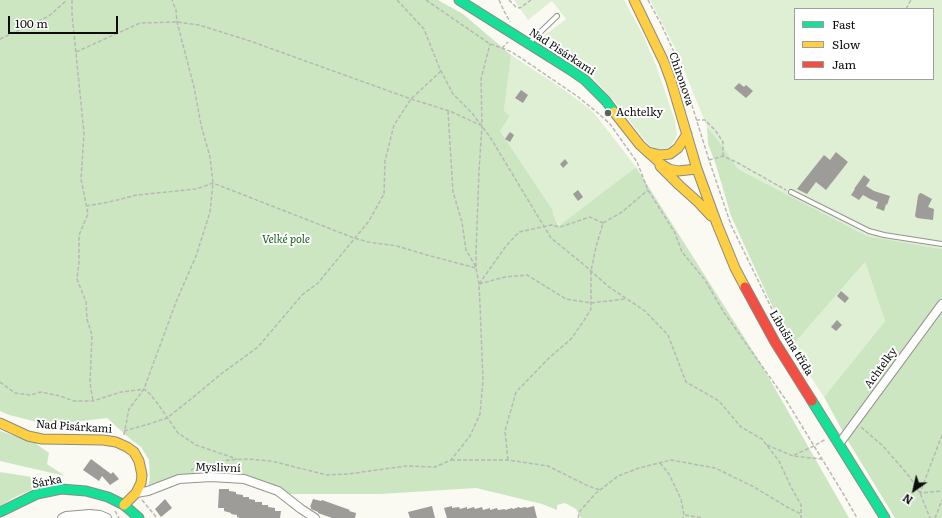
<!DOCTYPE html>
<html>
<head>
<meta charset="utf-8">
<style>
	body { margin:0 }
	#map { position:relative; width:942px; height:518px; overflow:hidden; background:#fafaf2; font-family:Literata,serif }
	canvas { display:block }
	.legend { position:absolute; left:794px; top:8px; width:140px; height:72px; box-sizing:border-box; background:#fff; border:1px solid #9e9e9e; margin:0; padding:5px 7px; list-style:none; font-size:12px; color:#0d0d0d }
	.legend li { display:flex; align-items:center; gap:8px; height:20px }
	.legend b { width:20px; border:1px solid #9e9e9e }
	.north { position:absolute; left:894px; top:470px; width:40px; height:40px; -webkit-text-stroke:3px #fff; paint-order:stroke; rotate:214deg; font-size:11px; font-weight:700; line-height:16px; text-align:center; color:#0d0d0d }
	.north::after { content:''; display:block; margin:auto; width:14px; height:18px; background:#0d0d0d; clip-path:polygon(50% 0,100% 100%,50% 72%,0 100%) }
	.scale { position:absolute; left:8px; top:16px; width:110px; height:18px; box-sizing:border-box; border:2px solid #0d0d0d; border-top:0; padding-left:5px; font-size:12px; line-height:14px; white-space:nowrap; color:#0d0d0d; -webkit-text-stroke:3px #fff; paint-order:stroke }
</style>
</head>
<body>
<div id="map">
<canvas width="942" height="518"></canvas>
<ul class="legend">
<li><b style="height:5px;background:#16e098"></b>Fast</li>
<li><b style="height:5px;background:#ffcf43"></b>Slow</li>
<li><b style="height:5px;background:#f24e42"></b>Jam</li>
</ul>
<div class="north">N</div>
<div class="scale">100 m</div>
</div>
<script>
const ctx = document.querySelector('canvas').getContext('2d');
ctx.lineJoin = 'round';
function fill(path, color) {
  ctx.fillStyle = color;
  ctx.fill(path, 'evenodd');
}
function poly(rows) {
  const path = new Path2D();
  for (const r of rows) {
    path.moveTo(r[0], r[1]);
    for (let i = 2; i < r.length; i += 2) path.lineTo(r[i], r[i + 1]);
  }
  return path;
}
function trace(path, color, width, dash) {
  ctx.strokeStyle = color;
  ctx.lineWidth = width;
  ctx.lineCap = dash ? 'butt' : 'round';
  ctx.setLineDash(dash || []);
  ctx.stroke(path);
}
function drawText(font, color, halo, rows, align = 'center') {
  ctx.font = font + ' Literata,serif';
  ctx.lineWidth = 4;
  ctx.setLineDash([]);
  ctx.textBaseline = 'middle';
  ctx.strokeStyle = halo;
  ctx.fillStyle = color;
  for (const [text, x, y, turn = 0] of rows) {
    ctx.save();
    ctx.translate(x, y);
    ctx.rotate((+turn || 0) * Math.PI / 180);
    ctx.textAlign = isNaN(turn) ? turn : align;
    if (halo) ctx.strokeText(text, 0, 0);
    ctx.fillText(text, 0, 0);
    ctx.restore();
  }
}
fill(poly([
	[514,0,624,0,643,35,657,68,675,121,677,135,674,142,668,148,661,149,655,149,650,146,642,137,618,105,595,80,580,65,541,38,566,19,552,1,528,20],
	[650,0,942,0,942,249,867,236,738,169,718,140,707,127,676,50],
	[795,9,933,9,933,79,795,79],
	[511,55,560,87,590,109,598,118,636,167,560,226,554,217,552,209,500,131,510,116,504,111],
	[865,262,885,321,824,397,791,347]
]), '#deefd3');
fill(poly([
	[0,0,438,0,463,14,511,55,504,111,510,116,500,131,552,209,554,217,559,226,636,167,761,364,849,518,581,518,576,509,565,503,557,505,557,510,542,504,476,488,381,494,290,494,277,487,214,474,177,475,148,486,150,478,149,460,141,447,128,437,107,418,49,425,9,415,0,411],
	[707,127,718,140,738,169,867,236,942,249,942,518,895,518,848,441,824,397,885,321,865,262,791,347,731,216,716,165,708,144],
	[0,431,35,443,49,453,47,464,65,476,0,461],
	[0,472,63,482,63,483,47,485,34,489,15,497,0,506]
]), '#cce6c2');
fill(poly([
	[739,83,744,87,746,85,753,91,746,98,734,88],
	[521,90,528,95,523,103,515,98],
	[510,132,514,135,510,142,505,139],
	[836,152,848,162,826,190,816,182,807,194,797,189,824,155,830,160],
	[565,159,568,163,563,168,560,164],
	[864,175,870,180,866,186,874,191,890,196,887,205,886,204,884,211,876,208,878,202,870,199,863,195,859,200,851,195,855,189,854,189],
	[578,190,583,197,578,201,573,194],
	[921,193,932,199,928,207,934,209,933,220,917,218,915,216,918,196,919,194],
	[841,291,849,298,845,303,837,296],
	[837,320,842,325,836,331,831,327],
	[91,459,111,474,113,472,119,479,110,485,102,476,99,481,83,470],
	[219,489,229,489,229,491,236,492,236,494,243,495,243,497,249,497,249,499,255,500,255,502,262,502,262,505,268,505,268,507,275,508,275,511,281,511,280,518,240,518,237,517,237,515,231,514,231,513,224,511,224,508,218,508],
	[165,499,172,508,161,517,155,509],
	[313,499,321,501,322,500,350,510,349,511,356,513,355,518,332,518,318,513,318,512,311,509,311,507,310,507],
	[432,506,435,518,410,518,408,512],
	[452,506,452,508,459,507,460,509,467,507,467,509,474,507,475,509,482,507,483,510,490,508,490,510,497,508,498,510,505,509,505,510,512,508,513,509,519,507,520,508,526,507,526,508,534,506,537,518,447,518,444,508]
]), '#9d9c98');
const lane = poly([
	[528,44,557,16],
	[791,192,869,231,884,235,942,244]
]);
const street = poly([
	[839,444,942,304],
	[136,493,148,491,179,479,211,477,244,479,278,491,301,509,315,518],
	[62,518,66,516,90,514,100,515,107,518]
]);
const fast = poly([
	[459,0,569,69,585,80,606,101,614,112],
	[812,401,885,518],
	[0,512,37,494,61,489,86,491,108,497,124,505,139,518]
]);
const slow = poly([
	[634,0,664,62,671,81,697,169,717,224,735,268,745,287],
	[614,112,640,145,661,164,669,169,678,171,697,169],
	[648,152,660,155,670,154,678,148,687,134],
	[660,166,679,185,698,202,711,216],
	[0,423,28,436,42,439,103,440,116,442,127,447,134,452,139,461,142,475,141,483,136,493,124,505]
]);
const jam = poly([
	[745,287,775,342,812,401]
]);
trace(lane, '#949490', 6);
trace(street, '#949490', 10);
trace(fast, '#8a8a87', 11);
trace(slow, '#8a8a87', 11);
trace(jam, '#8a8a87', 11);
trace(poly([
	[72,0,72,14,84,133,81,179,88,214,79,235,79,262,77,279,86,302,87,319,92,335,90,383,93,401],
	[397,0,424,29,439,67,453,94,472,113,490,137,551,238,583,264,609,287,645,311,668,335,686,382,719,401,741,427,762,439,779,461,791,487,801,505,801,518],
	[426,0,490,44,502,48,512,52,577,96,599,114,610,124,637,162,648,190,675,233,682,252,705,280,723,311,786,400,844,495,857,518],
	[499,0,504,11,510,22],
	[509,0,516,7,520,8,531,0],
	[648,0,661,24,673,50,690,99,709,160,731,225,771,307,785,339],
	[906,9,911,0],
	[0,39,49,16,67,0],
	[502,48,508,42],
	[76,52,140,23,177,22,199,25,250,41,411,99,421,102,452,112,480,125],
	[448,111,453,192,462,222,466,250,476,267],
	[696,120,705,120,715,130,723,142,723,156],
	[709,160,723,156,738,163,786,190],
	[86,206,109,202,137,195,196,189,213,183,354,238,368,242,397,246,427,255,476,268],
	[479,284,505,277,527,275,566,299,591,303,625,299],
	[479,284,489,270,506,246,519,232,551,225,560,227,590,217,603,223],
	[0,382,15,393,30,395,41,392,60,396,74,401,93,401,121,392,144,389,150,394,158,404,178,433,196,445,237,459],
	[861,427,883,446,909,476,920,493,930,518],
	[124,431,149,424,167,418,191,399,221,374,258,347,302,295,318,283,369,221,384,194,385,161,394,125,411,99,441,71],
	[124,435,129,409,144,389,176,302,196,256,210,212,213,183,210,157,201,125,194,87,177,22,176,10,172,0],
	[942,435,920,493,942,491],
	[767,445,793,456,821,459],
	[794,455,814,446,826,439],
	[451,460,508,460,548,466,588,486,600,490],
	[508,460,505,431,516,392,549,358,571,339,583,322,591,309,591,271,596,247,603,223,622,212,648,190],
	[660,463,669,474,681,499,684,515,683,518],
	[191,470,207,465,228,460,248,459,271,461,327,475,348,474,406,466,435,467,451,460,470,436,480,414,483,380,480,305,479,284,476,268,476,253,479,171,482,126,481,79,490,44],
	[142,500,157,518],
	[115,511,119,518],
	[685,515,702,518],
	[578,518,580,511,595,494,618,476,639,468,671,460,715,468,754,487,787,507,801,514],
	[935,518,942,500]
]), '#b8b8b6', 1.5, [4, 2]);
trace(lane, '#fefefd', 4);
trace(street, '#fefefd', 8);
trace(fast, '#16e098', 9);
trace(slow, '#ffcf43', 9);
trace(jam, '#f24e42', 9);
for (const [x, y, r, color] of [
	[608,113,4,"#60605d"]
]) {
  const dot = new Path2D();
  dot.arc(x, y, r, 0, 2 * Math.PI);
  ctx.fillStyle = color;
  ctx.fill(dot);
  trace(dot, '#fff', 1.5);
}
drawText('11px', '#0d0d0d', '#fff', [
	["Nad Pisárkami",562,52,33],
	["Chironova",681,79,71],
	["Libušina třída",791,343,59],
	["Achtelky",881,368,-54],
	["Nad Pisárkami",74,427,4],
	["Myslivní",218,468,2],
	["Šárka",47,482,-11]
]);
drawText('11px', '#0d0d0d', '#fff', [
	["Achtelky",616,113]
], 'left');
drawText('italic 11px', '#216123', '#fff', [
	["Velké pole",286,240]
]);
</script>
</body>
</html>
